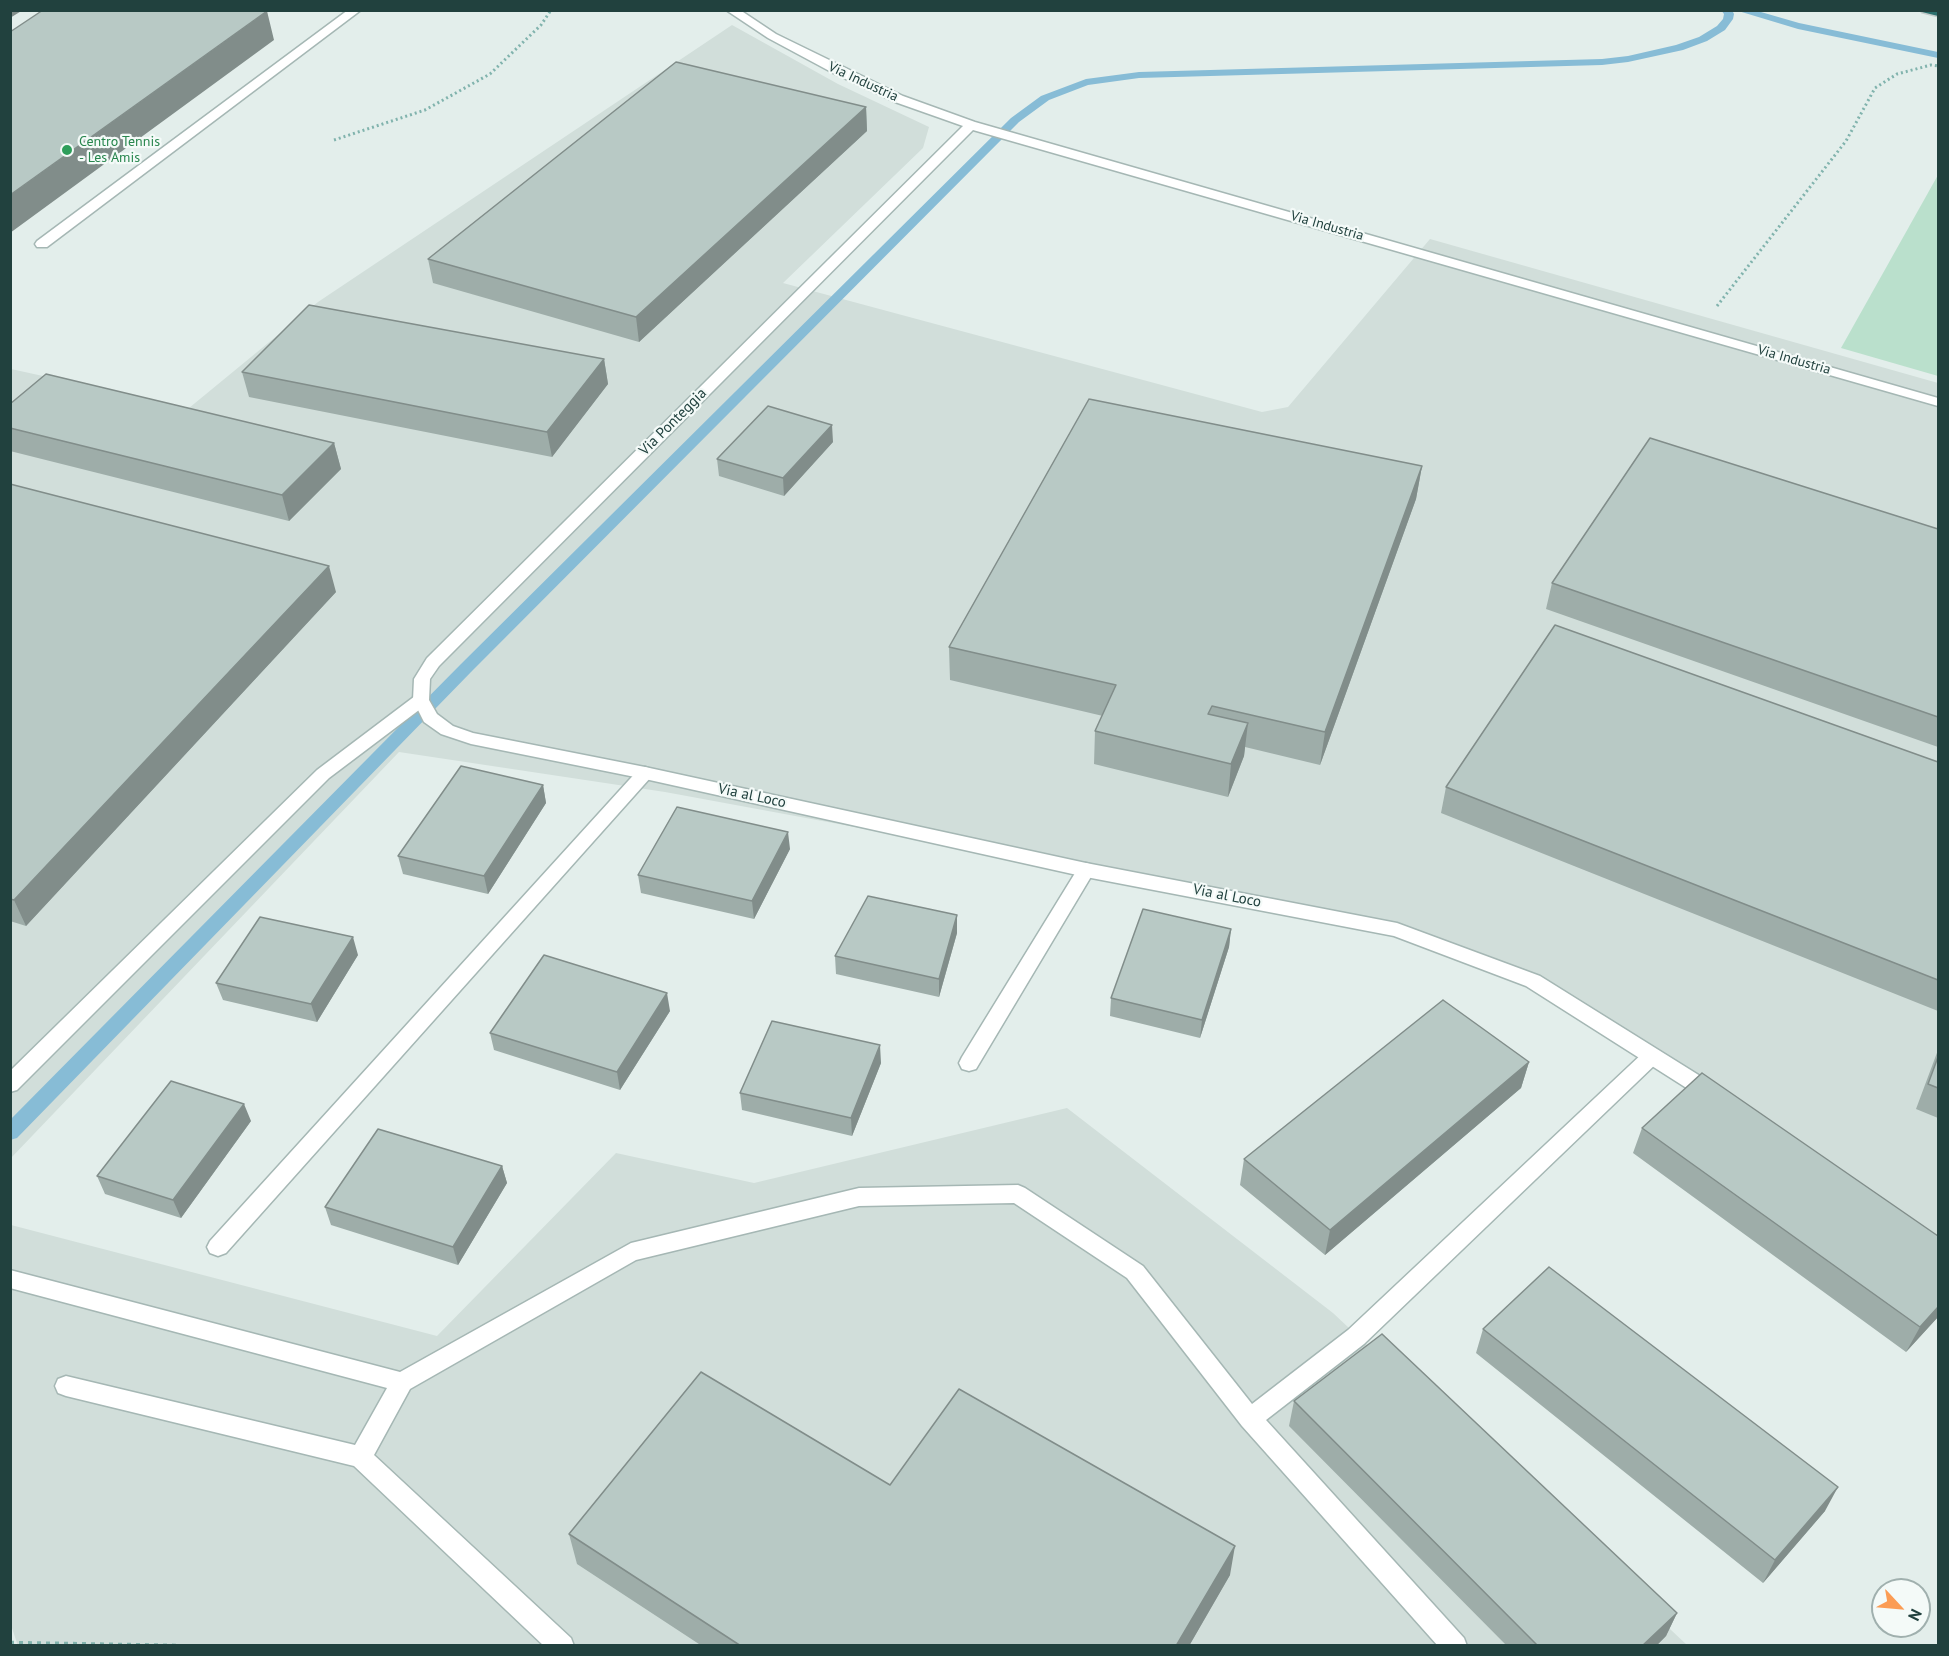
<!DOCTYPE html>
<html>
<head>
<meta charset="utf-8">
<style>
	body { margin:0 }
	#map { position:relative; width:1949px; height:1656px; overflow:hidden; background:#e3eeeb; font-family:"PT Sans",sans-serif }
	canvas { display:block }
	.frame { position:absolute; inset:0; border:12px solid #21413e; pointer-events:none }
	.north { position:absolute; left:1871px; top:1578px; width:60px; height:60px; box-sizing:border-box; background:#f4faf8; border:2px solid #a0b0ae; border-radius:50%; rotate:116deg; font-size:16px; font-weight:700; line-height:24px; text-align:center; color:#21413e }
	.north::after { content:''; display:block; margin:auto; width:21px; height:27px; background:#fb9c54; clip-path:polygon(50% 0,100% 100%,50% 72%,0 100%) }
</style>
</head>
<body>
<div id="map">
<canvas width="1949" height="1656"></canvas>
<div class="frame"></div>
<div class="north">N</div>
</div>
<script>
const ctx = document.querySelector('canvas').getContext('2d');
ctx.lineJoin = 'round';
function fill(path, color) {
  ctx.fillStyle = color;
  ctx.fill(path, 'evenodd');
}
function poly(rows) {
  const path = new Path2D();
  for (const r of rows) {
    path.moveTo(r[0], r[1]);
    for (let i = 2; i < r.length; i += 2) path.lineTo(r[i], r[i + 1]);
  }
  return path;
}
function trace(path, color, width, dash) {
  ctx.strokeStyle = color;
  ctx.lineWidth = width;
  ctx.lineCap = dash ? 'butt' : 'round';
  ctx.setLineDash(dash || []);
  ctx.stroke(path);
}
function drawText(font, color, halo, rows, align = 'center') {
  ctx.font = font + ' "PT Sans",sans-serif';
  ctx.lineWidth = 4.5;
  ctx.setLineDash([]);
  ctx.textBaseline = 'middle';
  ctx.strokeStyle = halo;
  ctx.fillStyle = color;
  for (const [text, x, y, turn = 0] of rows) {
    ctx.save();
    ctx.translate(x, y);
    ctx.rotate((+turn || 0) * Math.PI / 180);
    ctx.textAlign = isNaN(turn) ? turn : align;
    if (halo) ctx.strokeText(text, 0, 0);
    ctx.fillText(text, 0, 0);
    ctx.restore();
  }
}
fill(poly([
	[732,25,838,84,929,127,923,148,783,283,1262,412,1288,407,1430,239,1938,383,1938,1237,1533,981,1397,930,1251,900,665,792,399,752,11,1158,11,369,189,408,318,302],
	[1067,1108,1333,1313,1687,1645,18,1646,11,1625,11,1225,437,1336,616,1153,754,1183]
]), '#d1deda');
fill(poly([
	[1938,175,1938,376,1841,348]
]), '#bae0cc');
fill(poly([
	[1721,10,1732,10,1734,14,1733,19,1725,30,1707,41,1683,50,1628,62,1602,65,1139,78,1088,85,1049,100,1019,122,471,672,17,1138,10,1140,10,1120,461,664,1011,118,1041,96,1086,79,1139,72,1602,59,1628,56,1676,45,1699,37,1717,26,1723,19,1724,14,1721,10],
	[1735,10,1754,10,1799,23,1938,52,1938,58,1798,29,1735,10]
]), '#87bcd6');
const service = poly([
	[348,10,361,10,47,247,37,247,35,244,37,241,348,10],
	[421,694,427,696,429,700,427,704,329,778,17,1090,10,1092,10,1071,317,770,415,696,421,694],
	[645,767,651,769,654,773,651,777,226,1253,218,1256,210,1253,207,1247,210,1241,639,769,645,767],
	[1086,863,1092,865,1095,870,976,1069,969,1071,962,1069,959,1063,962,1057,1080,865,1086,863],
	[1652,1048,1659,1051,1662,1056,1659,1061,1364,1344,1266,1420,1464,1638,1467,1646,1438,1646,1242,1426,1127,1278,1014,1203,859,1206,636,1260,410,1389,374,1455,571,1638,574,1646,544,1646,354,1466,66,1396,58,1393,55,1386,58,1379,66,1376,355,1445,387,1388,10,1288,10,1270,400,1372,631,1243,859,1188,1018,1185,1025,1188,1143,1266,1252,1404,1348,1330,1645,1051,1652,1048]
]);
const minor = poly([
	[726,10,740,10,776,34,903,96,975,122,1938,398,1938,406,973,130,439,666,430,679,429,700,437,714,453,726,473,733,645,767,1086,863,1397,923,1540,976,1721,1089,1724,1095,1721,1101,1714,1103,1707,1101,1526,986,1394,936,1086,877,645,779,471,744,441,734,424,722,413,700,414,679,427,658,963,126,895,102,835,74,768,38,726,10]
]);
const motorway = poly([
	[1921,10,1938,10,1938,16,1922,12,1921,10]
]);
trace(service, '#a5b7b4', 3);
trace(minor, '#a5b7b4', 3);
trace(motorway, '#c1cac9', 3);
trace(poly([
	[334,140,425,110,490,74,541,25,551,10],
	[1717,306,1846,141,1875,88,1897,74,1931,65,1938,66]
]), '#81b3ad', 3, [2, 3]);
trace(poly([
	[10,1643,181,1646]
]), '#81b3ad', 4.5, [4, 5]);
fill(service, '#fff');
fill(minor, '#fff');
fill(motorway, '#2b6f6d');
fill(poly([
	[866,107,867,131,639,342,433,283,428,259],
	[604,359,608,384,552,457,249,397,242,372],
	[10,404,334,443,341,469,289,521,10,451],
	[833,442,784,496,719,476,717,459],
	[1422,466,1416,499,1320,765,1245,747,1244,756,1228,797,1094,764,1095,731,1103,716,950,680,949,647],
	[10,484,336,592,26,926,10,921],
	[1938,529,1938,747,1546,609,1552,583],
	[1938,762,1938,1011,1441,813,1446,787],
	[543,785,546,803,488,894,403,874,398,856],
	[790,849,754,919,641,893,638,875],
	[957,915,957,933,939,997,836,974,835,956],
	[1231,929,1229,947,1200,1038,1110,1016,1111,998],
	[358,955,317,1022,223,1000,216,983],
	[670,1011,620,1090,494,1050,490,1033],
	[1938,1050,1938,1118,1916,1109],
	[1529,1062,1521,1088,1325,1255,1240,1185,1244,1159],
	[881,1063,852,1136,742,1110,740,1093],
	[251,1121,181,1218,105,1194,97,1176],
	[1642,1128,1938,1317,1906,1352,1633,1153],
	[502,1166,507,1183,458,1265,331,1225,325,1207],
	[1483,1329,1825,1511,1763,1583,1476,1353],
	[1294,1401,1677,1613,1666,1636,1656,1646,1507,1646,1289,1426],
	[890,1485,1230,1575,1189,1646,702,1646,577,1564,569,1534]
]), '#9eada9');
fill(poly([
	[10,10,23,10,10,18],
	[267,11,274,40,10,233,10,195],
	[866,107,867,131,639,342,636,317],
	[604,359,608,384,552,457,547,432],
	[832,425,833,442,784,496,783,478],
	[334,443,341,469,289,521,282,495],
	[1422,466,1416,499,1320,765,1325,732],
	[329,566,336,592,26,926,14,900],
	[1248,723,1244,756,1228,797,1231,764],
	[543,785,546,803,488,894,484,876],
	[788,832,790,849,754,919,752,901],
	[957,915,957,933,939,997,939,979],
	[1231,929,1229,947,1200,1038,1202,1020],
	[353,937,358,955,317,1022,311,1004],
	[667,993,670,1011,620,1090,617,1072],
	[880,1045,881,1063,852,1136,851,1118],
	[1529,1062,1521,1088,1325,1255,1330,1230],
	[244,1104,251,1121,181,1218,173,1200],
	[502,1166,507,1183,458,1265,453,1247],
	[1938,1307,1938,1317,1906,1352,1920,1327],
	[1838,1487,1825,1511,1763,1583,1775,1560],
	[1235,1546,1230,1575,1189,1646,1176,1646],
	[1677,1613,1666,1636,1656,1646,1642,1646]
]), '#818d8a');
const building = poly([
	[43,10,265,10,267,11,10,195,10,32,43,10],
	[676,62,866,107,636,317,428,259,676,62],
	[309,305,604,359,547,432,242,372,309,305],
	[46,374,334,443,282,495,10,428,10,404,46,374],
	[1089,399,1422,466,1325,732,1212,706,1208,714,1248,723,1231,764,1095,731,1116,685,949,647,1089,399],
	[768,406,832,425,783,478,717,459,768,406],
	[1650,438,1938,529,1938,717,1552,583,1650,438],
	[10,484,329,566,14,900,10,899,10,484],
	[1555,625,1938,762,1938,980,1446,787,1555,625],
	[461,766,543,785,484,876,398,856,461,766],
	[677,807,788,832,752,901,638,875,677,807],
	[868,896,957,915,939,979,835,956,868,896],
	[1143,909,1231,929,1202,1020,1111,998,1143,909],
	[260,917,353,937,311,1004,216,983,260,917],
	[544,955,667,993,617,1072,490,1033,544,955],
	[1443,1000,1529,1062,1330,1230,1244,1159,1443,1000],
	[772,1021,880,1045,851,1118,740,1093,772,1021],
	[1938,1057,1938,1088,1928,1084,1938,1057],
	[1702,1073,1938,1236,1938,1307,1920,1327,1642,1128,1702,1073],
	[171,1081,244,1104,173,1200,97,1176,171,1081],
	[378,1129,502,1166,453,1247,325,1207,378,1129],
	[1549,1267,1838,1487,1775,1560,1483,1329,1549,1267],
	[1382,1334,1677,1613,1642,1646,1538,1646,1294,1401,1382,1334],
	[701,1372,890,1485,959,1389,1235,1546,1176,1646,741,1646,569,1534,701,1372]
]);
fill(building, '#b8c9c5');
trace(building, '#818d8a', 1.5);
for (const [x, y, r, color] of [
	[67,150,6,"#2e9e5b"]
]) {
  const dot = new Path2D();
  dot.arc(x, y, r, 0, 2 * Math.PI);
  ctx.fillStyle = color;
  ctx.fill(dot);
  trace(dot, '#f4faf8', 2);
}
drawText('14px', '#21413e', '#f4faf8', [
	["Via Industria",863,82,25],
	["Via Industria",1327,226,16],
	["Via Industria",1794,360,16]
]);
drawText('14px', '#27864d', '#f4faf8', [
	["Centro Tennis",79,142],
	["- Les Amis",79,158]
], 'left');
drawText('15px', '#21413e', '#f4faf8', [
	["Via Ponteggia",673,422,-45],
	["Via al Loco",752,796,12],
	["Via al Loco",1227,896,11]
]);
</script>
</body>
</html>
